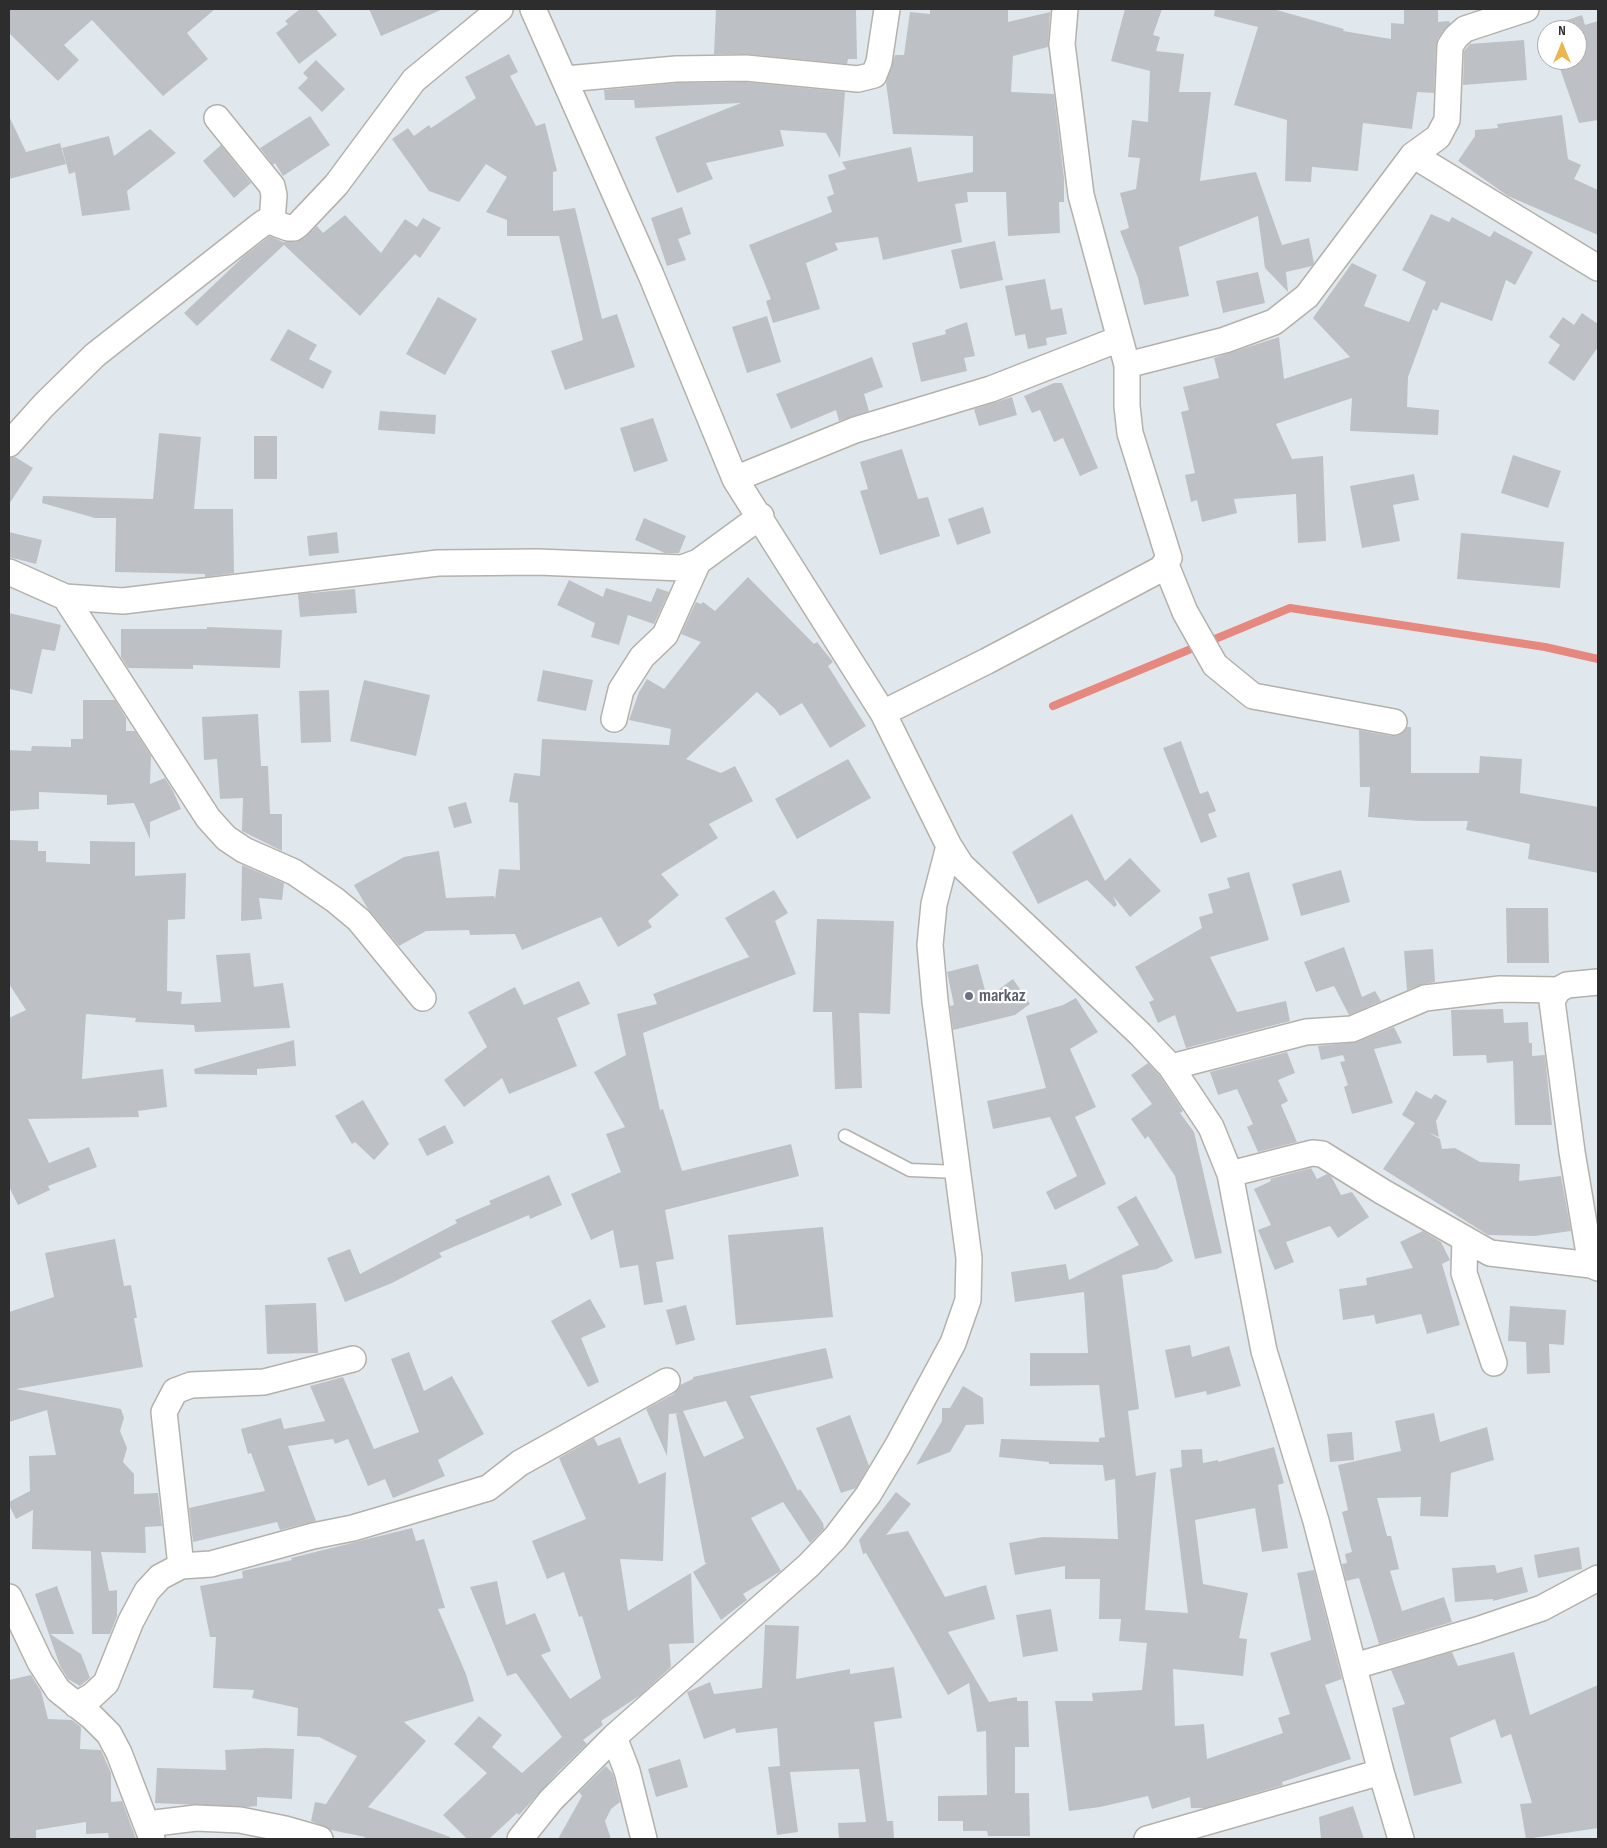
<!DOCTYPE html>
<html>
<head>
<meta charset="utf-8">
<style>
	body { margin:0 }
	#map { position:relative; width:1607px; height:1848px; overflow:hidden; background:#e1e8ed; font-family:"Sofia Sans Condensed",sans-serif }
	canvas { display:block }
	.frame { position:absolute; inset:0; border:10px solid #2d2d2d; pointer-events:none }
	.north { position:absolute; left:1537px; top:20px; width:50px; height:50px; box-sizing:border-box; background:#fff; border:1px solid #ababab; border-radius:50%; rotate:0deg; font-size:14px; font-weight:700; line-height:20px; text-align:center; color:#2d2d2d }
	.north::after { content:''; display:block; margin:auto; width:18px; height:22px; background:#ecb54f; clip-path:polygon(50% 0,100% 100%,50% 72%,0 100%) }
</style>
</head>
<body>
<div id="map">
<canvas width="1607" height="1848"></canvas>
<div class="frame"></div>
<div class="north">N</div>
</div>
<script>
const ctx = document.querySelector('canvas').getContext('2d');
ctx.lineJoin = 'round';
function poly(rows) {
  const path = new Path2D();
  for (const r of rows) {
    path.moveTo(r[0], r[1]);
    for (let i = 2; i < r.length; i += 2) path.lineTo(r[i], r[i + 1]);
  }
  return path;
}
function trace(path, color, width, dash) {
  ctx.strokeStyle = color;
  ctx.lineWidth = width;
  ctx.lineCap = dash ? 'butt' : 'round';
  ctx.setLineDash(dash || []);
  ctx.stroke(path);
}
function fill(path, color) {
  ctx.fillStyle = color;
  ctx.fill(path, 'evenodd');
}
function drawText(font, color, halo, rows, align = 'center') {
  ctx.font = font + ' "Sofia Sans Condensed",sans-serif';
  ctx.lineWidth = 4.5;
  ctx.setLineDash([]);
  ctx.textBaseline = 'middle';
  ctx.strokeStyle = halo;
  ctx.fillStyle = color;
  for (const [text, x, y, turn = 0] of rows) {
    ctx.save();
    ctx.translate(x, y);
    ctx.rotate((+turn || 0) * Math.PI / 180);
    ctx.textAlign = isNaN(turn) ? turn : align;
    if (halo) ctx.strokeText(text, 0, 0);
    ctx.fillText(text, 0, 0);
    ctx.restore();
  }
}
trace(poly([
	[1053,706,1290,608,1545,647,1598,659]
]), '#e6887d', 8);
fill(poly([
	[9,9,215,9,187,33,208,59,163,96,92,20,64,45,79,60,58,81,9,33],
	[300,9,316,9,337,35,299,64,276,33,288,24,285,21],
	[369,9,443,9,381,36],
	[716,9,856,10,857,59,848,59,847,64,747,54,714,54],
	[930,9,1008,9,1008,22,1050,12,1048,47,1013,56,1011,92,1054,94,1064,178,1064,202,1059,202,1060,233,1008,236,1006,192,967,192,968,202,955,204,962,242,883,260,878,237,835,243,838,250,806,263,820,309,773,323,766,301,771,299,749,245,832,212,827,197,834,194,828,175,846,169,842,162,911,147,918,182,973,172,973,136,893,134,886,83,895,55,904,55,910,12,930,14],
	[1125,9,1162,9,1153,35,1160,37,1156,51,1184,54,1179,92,1211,92,1200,181,1256,172,1282,245,1309,238,1314,263,1312,266,1286,272,1288,292,1265,268,1258,216,1179,247,1189,296,1144,305,1138,278,1120,231,1129,228,1120,193,1136,189,1140,158,1128,157,1132,120,1148,122,1150,71,1111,61],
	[1215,9,1273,9,1344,29,1343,31,1391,39,1391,23,1404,24,1404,9,1438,9,1438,22,1449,21,1450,24,1438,38,1436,45,1434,93,1417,92,1412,129,1363,123,1358,171,1312,167,1311,182,1285,181,1287,120,1234,105,1258,27,1214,16],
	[1582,15,1585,25,1598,21,1598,120,1579,123,1557,60,1577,60,1577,30,1547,31,1546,27],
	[1524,40,1527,80,1463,85,1464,51,1470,44],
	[509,54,518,72,510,76,536,126,545,123,557,171,553,172,553,211,575,208,602,319,617,314,635,367,565,390,551,351,583,340,559,236,507,236,507,220,486,212,507,177,486,164,459,202,429,191,392,139,408,128,414,136,429,125,431,128,476,98,465,77],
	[316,60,345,89,322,112,298,88,308,78,303,73],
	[745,82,845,92,840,158,826,133,780,130,784,146,706,163,713,179,677,193,655,137,741,103,635,108,634,100,605,100,604,90,677,83],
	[1562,115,1568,159,1581,165,1574,179,1598,190,1598,235,1508,196,1458,161,1475,136,1475,130,1498,128,1497,124],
	[9,116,26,152,60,143,66,164,9,179],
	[310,116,330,145,283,176,275,163,273,165,260,148],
	[150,129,176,153,127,191,130,210,82,216,75,172,69,174,62,148,109,136,114,156],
	[221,145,251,183,234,198,203,161],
	[682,207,691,234,678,239,686,260,667,266,651,218],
	[1431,214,1449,222,1452,217,1490,237,1494,231,1533,252,1515,285,1506,280,1492,321,1441,302,1437,311,1433,309,1408,377,1407,407,1439,410,1438,435,1350,431,1352,398,1276,424,1292,459,1323,456,1326,541,1298,543,1296,494,1234,499,1237,513,1202,522,1197,500,1191,502,1185,475,1195,473,1181,412,1189,410,1183,387,1219,378,1214,358,1279,337,1284,379,1350,357,1313,318,1352,263,1377,275,1364,306,1409,322,1426,282,1402,270],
	[345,215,381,253,405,219,417,227,423,218,441,228,420,258,415,254,360,316,284,245,197,326,184,313,244,256,270,236,283,242,295,242,303,239,317,226,323,233],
	[995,241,1003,280,960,289,951,250],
	[1258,272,1265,303,1223,313,1216,281],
	[1045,279,1051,310,1062,308,1067,334,1046,338,1047,345,1028,349,1025,334,1015,336,1005,286],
	[438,297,477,319,445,375,406,354],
	[1582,313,1598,324,1598,347,1574,381,1548,363,1560,345,1549,337,1563,317,1574,325],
	[767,316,781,362,747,373,732,327],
	[967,322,975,356,964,358,967,371,921,382,912,343,946,334,945,330],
	[288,329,317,345,309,359,332,371,323,389,270,360],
	[872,357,883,387,864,394,869,411,839,421,836,410,791,429,776,394],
	[1054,383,1062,383,1098,468,1080,476,1063,438,1054,442,1040,410,1032,413,1024,396],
	[1012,397,1017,415,979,426,974,409],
	[380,411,436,415,435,434,378,430],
	[653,418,668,461,634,472,620,428],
	[159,433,201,437,194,509,233,509,234,573,205,577,205,574,115,572,116,518,95,518,42,503,43,496,153,499],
	[254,436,277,436,277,479,254,479],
	[902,449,918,499,928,497,940,536,880,555,860,491,868,489,860,462],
	[1513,455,1561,471,1548,508,1501,493],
	[15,457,33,468,9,504,9,458],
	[1414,474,1419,500,1393,505,1400,541,1362,548,1350,486],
	[983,507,991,533,957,545,948,519],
	[644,518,686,536,679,553,665,553,635,540],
	[9,532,42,540,36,564,9,557],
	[337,532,339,553,309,556,307,536],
	[1461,533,1564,542,1560,588,1457,579],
	[748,577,814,644,817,642,833,662,828,666,866,726,830,748,802,703,780,716,775,709,757,692,686,759,721,773,735,766,753,801,709,824,718,838,661,874,679,895,648,921,652,927,618,947,601,917,522,950,515,934,470,935,469,930,426,931,399,946,368,909,354,885,404,857,439,851,446,898,494,896,495,899,499,869,520,870,518,803,509,802,514,773,540,776,542,739,669,745,671,729,629,720,639,692,647,679,664,689,701,642,681,634,696,602,701,604,703,602,715,611],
	[569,580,603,597,606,588,651,602,657,588,669,592,654,624,628,615,619,645,591,637,595,623,557,605],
	[355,589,357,613,300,617,298,594],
	[9,613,61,625,55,651,42,649,32,694,9,689],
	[207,627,282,630,280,668,193,665,193,669,128,668,121,657,121,629,207,629],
	[543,670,593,680,586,711,537,701],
	[364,680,430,695,416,756,350,741],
	[329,690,331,742,301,743,299,691],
	[83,700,115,700,126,718,126,731,135,731,151,756,150,784,165,778,173,791,181,809,150,822,150,839,134,803,107,805,107,795,39,792,39,809,9,811,9,750,31,751,32,746,71,747,71,739,83,739],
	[258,714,261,766,268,766,270,814,282,814,282,851,242,831,243,798,220,799,217,759,204,760,202,717],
	[1407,727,1411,727,1411,773,1479,773,1480,756,1522,759,1520,793,1598,807,1598,873,1528,859,1530,844,1466,830,1468,821,1419,821,1368,817,1370,787,1360,787,1359,730,1392,736,1399,735],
	[1181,741,1200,794,1208,791,1216,811,1208,814,1217,837,1201,843,1163,748],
	[848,759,871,798,797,839,775,799],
	[466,802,472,823,454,828,448,807],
	[1072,814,1105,881,1130,858,1161,891,1130,917,1113,896,1117,905,1114,907,1087,880,1038,904,1012,852],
	[9,840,38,841,38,851,46,851,46,862,90,864,90,841,135,842,135,876,186,873,185,919,168,920,167,991,182,992,181,1004,221,1002,216,955,250,953,254,987,283,983,290,1028,195,1032,194,1025,135,1022,136,1018,86,1014,82,1079,163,1069,167,1107,138,1111,139,1117,28,1119,49,1163,89,1147,97,1167,48,1186,50,1190,18,1205,9,1187,9,1018,26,1010,9,984],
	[242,865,284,883,282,900,259,898,262,919,241,921],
	[1341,870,1350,902,1301,916,1292,884],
	[1249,872,1269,940,1210,957,1237,1012,1286,1001,1290,1021,1186,1048,1175,1015,1158,1023,1149,1002,1154,1000,1135,967,1202,928,1199,917,1213,913,1208,894,1230,888,1227,878],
	[774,890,788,913,775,921,796,974,643,1033,660,1110,663,1109,682,1171,791,1144,799,1176,665,1210,674,1259,656,1262,663,1302,644,1305,638,1265,620,1268,613,1230,591,1240,571,1194,621,1172,606,1134,625,1127,594,1072,626,1055,617,1014,657,1004,653,994,749,957,725,918],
	[1506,908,1548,908,1549,963,1507,963],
	[817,919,894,921,890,1014,859,1013,862,1088,835,1089,832,1012,813,1012],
	[1344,947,1362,997,1375,991,1381,1001,1349,1015,1334,986,1316,992,1304,962],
	[1433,949,1435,982,1420,985,1407,990,1404,951],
	[978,964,987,998,1013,979,1030,1004,1015,1015,953,1030,950,1006,954,1005,947,972],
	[579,981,590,1004,557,1018,577,1066,509,1094,502,1078,464,1107,444,1080,487,1047,468,1012,515,987,524,1005],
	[1076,998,1098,1032,1070,1049,1096,1107,1075,1117,1106,1184,1055,1210,1046,1192,1077,1176,1050,1117,993,1129,987,1101,1046,1088,1026,1016,1063,1005],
	[1503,1009,1504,1023,1528,1022,1529,1043,1532,1043,1532,1056,1545,1055,1552,1125,1515,1125,1513,1061,1487,1063,1486,1055,1453,1056,1451,1010],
	[1394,1027,1402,1043,1374,1049,1393,1103,1352,1114,1344,1087,1348,1085,1340,1062,1345,1061,1343,1055,1321,1060,1318,1046,1357,1042],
	[294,1040,296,1066,257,1069,257,1075,195,1074,194,1069],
	[1287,1052,1295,1073,1278,1080,1288,1101,1281,1105,1297,1142,1258,1152,1247,1127,1253,1124,1237,1089,1218,1095,1210,1072],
	[1148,1063,1160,1076,1183,1111,1180,1113,1194,1132,1222,1253,1195,1259,1175,1176,1148,1136,1145,1139,1131,1119,1152,1104,1131,1075],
	[1416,1091,1431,1099,1435,1094,1447,1101,1436,1121,1439,1137,1429,1133,1440,1139,1442,1149,1455,1148,1480,1162,1520,1164,1519,1181,1561,1176,1571,1231,1535,1236,1488,1235,1383,1169,1415,1123,1402,1115],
	[363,1100,389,1144,374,1160,355,1142,352,1144,335,1116],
	[445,1125,454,1143,427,1156,418,1139],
	[1311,1168,1317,1179,1327,1174,1331,1176,1341,1195,1352,1192,1369,1217,1338,1238,1330,1226,1286,1242,1294,1262,1275,1270,1258,1230,1271,1225,1254,1189,1271,1181,1270,1179],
	[549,1175,562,1205,530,1219,529,1215,439,1253,442,1257,392,1283,345,1302,327,1258,350,1249,360,1274,457,1223,455,1220,491,1204,489,1201],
	[1136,1196,1173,1261,1157,1269,1122,1275,1139,1409,1128,1411,1136,1476,1156,1472,1145,1610,1188,1613,1170,1469,1182,1467,1181,1450,1202,1449,1203,1463,1218,1460,1218,1462,1274,1447,1284,1483,1278,1485,1288,1548,1262,1552,1255,1508,1195,1520,1203,1584,1248,1593,1239,1638,1247,1639,1243,1676,1173,1669,1175,1726,1204,1724,1207,1759,1283,1733,1278,1718,1290,1714,1270,1653,1311,1640,1297,1573,1314,1570,1342,1679,1325,1685,1351,1759,1282,1782,1283,1785,1205,1808,1191,1808,1190,1797,1152,1809,1148,1796,1100,1807,1069,1811,1055,1701,1093,1701,1092,1693,1142,1690,1147,1643,1119,1641,1121,1619,1099,1619,1100,1579,1065,1579,1065,1566,1015,1575,1009,1543,1043,1537,1118,1539,1115,1479,1105,1481,1103,1465,1049,1464,1049,1462,999,1457,1001,1439,1099,1442,1099,1438,1105,1437,1099,1385,1030,1386,1030,1353,1088,1353,1084,1292,1015,1302,1011,1272,1066,1264,1069,1280,1139,1245,1117,1207],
	[823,1227,833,1317,736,1325,728,1235],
	[1423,1231,1441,1242,1450,1260,1442,1264,1460,1325,1427,1334,1421,1314,1376,1324,1374,1315,1343,1320,1339,1289,1367,1285,1366,1278,1413,1268,1400,1242],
	[115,1239,124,1286,131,1285,137,1318,134,1318,143,1367,16,1389,121,1409,124,1418,120,1431,127,1448,123,1462,134,1474,134,1494,158,1493,162,1526,145,1527,146,1553,101,1552,109,1591,117,1590,117,1616,110,1634,92,1634,91,1551,32,1549,33,1510,16,1519,9,1505,9,1502,30,1491,29,1456,56,1455,47,1410,9,1422,9,1312,54,1297,45,1253],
	[590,1299,606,1327,581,1338,599,1382,588,1387,551,1321],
	[316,1303,318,1353,267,1354,265,1305],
	[686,1305,695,1340,676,1345,666,1310],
	[1510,1306,1566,1310,1564,1345,1549,1344,1550,1373,1527,1374,1526,1342,1508,1341],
	[1190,1345,1192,1357,1229,1346,1241,1386,1207,1395,1206,1391,1175,1398,1165,1350],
	[826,1348,833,1378,750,1396,798,1491,800,1489,823,1523,824,1529,810,1543,783,1502,751,1518,781,1571,743,1594,747,1600,721,1620,693,1572,707,1563,705,1563,676,1414,681,1413,669,1414,667,1456,646,1409,674,1394,680,1385,693,1379,693,1377],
	[726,1401,744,1438,704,1457,683,1411],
	[409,1352,424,1391,452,1376,484,1434,438,1460,445,1476,393,1498,385,1479,368,1486,348,1439,335,1444,333,1439,288,1446,316,1521,280,1530,277,1522,193,1542,189,1508,265,1491,251,1453,248,1454,241,1429,281,1418,284,1429,325,1421,310,1386,343,1377,374,1449,419,1432,391,1359],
	[963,1386,983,1398,984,1424,966,1425,950,1452,916,1465,942,1421,942,1408,950,1408],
	[1434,1413,1440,1442,1487,1427,1494,1460,1451,1473,1448,1517,1420,1516,1421,1497,1377,1498,1387,1536,1391,1536,1399,1569,1390,1571,1402,1611,1444,1597,1452,1622,1379,1644,1359,1578,1346,1581,1342,1564,1347,1563,1345,1554,1352,1552,1342,1512,1348,1510,1338,1465,1401,1451,1395,1421],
	[850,1415,869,1466,856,1488,841,1493,816,1428],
	[1352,1432,1354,1460,1330,1462,1327,1434],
	[620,1437,639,1484,666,1472,663,1561,620,1559,628,1611,691,1573,694,1643,669,1644,671,1667,642,1694,601,1721,603,1725,583,1740,587,1744,560,1770,519,1815,517,1813,489,1839,467,1839,443,1815,487,1773,454,1744,479,1716,502,1735,492,1747,522,1773,562,1737,516,1673,507,1676,470,1587,497,1581,506,1625,535,1613,551,1651,541,1655,570,1699,601,1678,582,1616,579,1617,564,1572,547,1579,532,1541,586,1519,559,1458,594,1438,598,1446],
	[896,1492,911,1504,886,1535,908,1531,945,1597,986,1585,995,1619,948,1632,989,1702,1017,1697,1017,1701,1028,1701,1029,1747,1015,1747,1015,1793,1029,1793,1030,1836,988,1836,987,1831,963,1831,963,1821,938,1821,938,1796,987,1795,986,1731,977,1732,969,1683,948,1695,866,1553,863,1554,859,1540],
	[412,1528,416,1541,424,1539,445,1608,438,1609,466,1674,474,1701,404,1722,426,1741,368,1807,450,1837,450,1839,364,1839,365,1837,331,1830,311,1821,315,1802,326,1804,357,1756,319,1737,297,1736,298,1708,252,1698,254,1690,213,1688,216,1637,210,1637,200,1586,243,1578,242,1571,292,1560,291,1558],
	[1579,1547,1582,1569,1538,1578,1534,1555],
	[1495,1565,1497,1573,1522,1567,1528,1592,1493,1601,1493,1599,1455,1602,1452,1568],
	[57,1586,74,1634,50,1634,81,1654,90,1678,80,1686,68,1679,60,1666,35,1594],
	[1051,1609,1058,1651,1023,1657,1016,1615],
	[765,1625,799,1626,796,1679,850,1669,850,1674,894,1667,902,1718,874,1722,887,1821,893,1821,894,1839,839,1839,838,1823,866,1822,859,1769,790,1772,798,1832,777,1835,768,1767,780,1766,777,1728,736,1733,735,1728,704,1739,687,1692,710,1682,714,1694,762,1688],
	[1452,1652,1458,1666,1514,1652,1530,1715,1598,1685,1598,1828,1526,1839,1520,1804,1532,1803,1511,1734,1501,1738,1495,1719,1450,1738,1462,1783,1414,1796,1392,1708,1405,1704,1391,1670],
	[31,1675,41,1691,48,1719,72,1720,81,1727,80,1749,101,1750,111,1773,111,1802,122,1801,136,1839,109,1839,108,1833,86,1834,86,1822,36,1830,36,1839,9,1839,9,1680],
	[265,1748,294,1749,292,1799,257,1797,257,1806,247,1807,155,1803,157,1768,226,1770,225,1750],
	[680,1759,688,1787,656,1797,648,1769],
	[606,1766,613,1774,620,1802,611,1809,605,1821,611,1839,558,1839,582,1796,579,1792],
	[1353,1806,1364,1839,1321,1839,1319,1817]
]), '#bdc1c6');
const service = poly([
	[845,1136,910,1170,958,1172]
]);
const minor = poly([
	[533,9,651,275,735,479,883,713,949,846,961,865,1140,1034,1171,1067,1211,1127,1230,1174,1264,1351,1316,1521,1381,1772,1401,1839],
	[566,79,676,69,746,68,858,79,874,75,879,62,887,9],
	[217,118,272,186,274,195,272,222],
	[1413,155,1598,268],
	[1127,365,1225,340,1274,322,1307,296,1413,155,1438,137,1447,120,1450,46,1456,37,1465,29,1526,9],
	[9,444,44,405,95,355,258,227,265,222,272,222,288,228,294,228,299,224,336,185,414,80,500,9],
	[735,479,855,430,991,389,1119,339],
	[1166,565,1185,612,1215,665,1253,696,1394,722],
	[9,572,65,597,123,601,438,563,538,562,682,568,698,562,761,516],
	[65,597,208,818,226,838,244,850,294,872,335,900,359,920,423,998],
	[883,713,987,661,1161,569,1169,558,1130,433,1127,406,1127,365,1081,195,1062,44,1065,9],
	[614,719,621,690,642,657,665,635,698,562],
	[1171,1067,1306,1032,1352,1029,1425,998,1500,989,1558,990],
	[1230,1174,1312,1153,1322,1154,1383,1192,1490,1253,1591,1265,1598,1268],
	[1465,1239,1464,1273,1494,1363],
	[1591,1265,1572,1152,1552,1001,1558,990,1567,985,1598,982],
	[181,1566,164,1412,175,1391,191,1385,264,1382,353,1359],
	[9,1597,40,1662,58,1690,92,1717,109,1734,119,1753,152,1839],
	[1355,1666,1477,1630,1542,1608,1598,1578],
	[76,1705,92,1696,106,1683,131,1621,147,1591,160,1577,181,1566,211,1564,313,1536,353,1528,488,1488,520,1463,667,1381],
	[614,1737,627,1771,644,1839],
	[147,1824,196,1818,240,1820,285,1829,320,1839],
	[520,1839,551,1800,614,1737,808,1566,835,1538,868,1495,898,1445,953,1343,968,1300,969,1258,935,1001,930,945,934,904,949,846],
	[1147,1839,1381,1772]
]);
trace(service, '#b4b1aa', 15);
trace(minor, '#b4b1aa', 28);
trace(service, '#fff', 12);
trace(minor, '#fff', 25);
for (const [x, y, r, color] of [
	[969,996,5,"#6b7280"]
]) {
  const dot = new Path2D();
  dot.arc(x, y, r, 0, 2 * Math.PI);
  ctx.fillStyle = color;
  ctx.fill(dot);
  trace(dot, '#fff', 2);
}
drawText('bold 18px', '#5b616d', '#fff', [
	["markaz",979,996]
], 'left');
</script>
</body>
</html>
